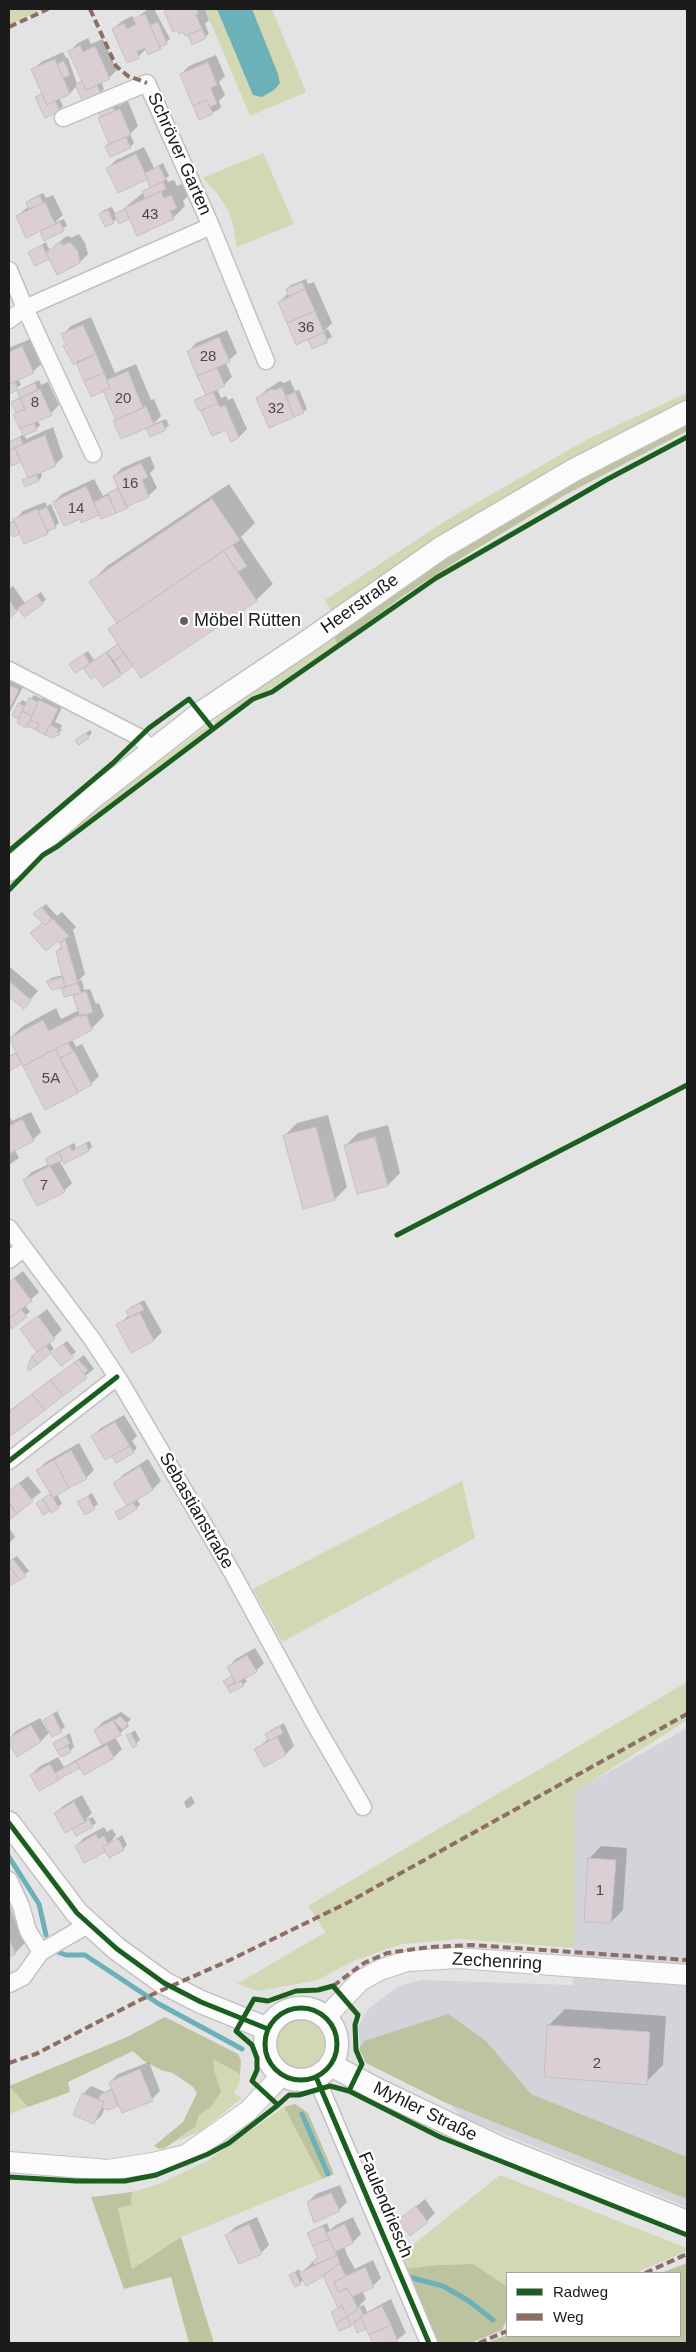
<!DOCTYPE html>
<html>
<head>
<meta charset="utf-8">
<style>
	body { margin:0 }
	#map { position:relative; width:696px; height:2352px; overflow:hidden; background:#e3e3e3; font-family:Arial,sans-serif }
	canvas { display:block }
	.frame { position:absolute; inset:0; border:10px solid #1b1b1c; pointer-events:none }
	.legend { position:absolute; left:506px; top:2272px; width:175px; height:65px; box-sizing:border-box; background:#fff; border:1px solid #a4a4a4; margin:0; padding:6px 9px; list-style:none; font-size:15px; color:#1b1b1c }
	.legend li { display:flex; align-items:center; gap:10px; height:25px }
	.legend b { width:25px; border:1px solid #a4a4a4 }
</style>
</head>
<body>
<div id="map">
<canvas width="696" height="2352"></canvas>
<div class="frame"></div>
<ul class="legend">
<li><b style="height:6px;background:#1b5e20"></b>Radweg</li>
<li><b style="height:6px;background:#8d6e63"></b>Weg</li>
</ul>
</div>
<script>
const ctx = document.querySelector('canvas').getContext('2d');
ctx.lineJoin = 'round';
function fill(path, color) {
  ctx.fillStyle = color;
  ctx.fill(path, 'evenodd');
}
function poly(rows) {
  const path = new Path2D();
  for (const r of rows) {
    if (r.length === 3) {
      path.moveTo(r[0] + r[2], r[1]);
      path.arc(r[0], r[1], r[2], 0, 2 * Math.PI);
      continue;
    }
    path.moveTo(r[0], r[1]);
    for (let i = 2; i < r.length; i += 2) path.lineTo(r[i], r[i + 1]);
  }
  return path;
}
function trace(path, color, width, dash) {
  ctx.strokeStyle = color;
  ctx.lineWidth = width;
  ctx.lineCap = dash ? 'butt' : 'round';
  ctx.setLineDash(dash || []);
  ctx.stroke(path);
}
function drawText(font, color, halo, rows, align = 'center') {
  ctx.font = font + ' Arial,sans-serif';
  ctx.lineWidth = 4.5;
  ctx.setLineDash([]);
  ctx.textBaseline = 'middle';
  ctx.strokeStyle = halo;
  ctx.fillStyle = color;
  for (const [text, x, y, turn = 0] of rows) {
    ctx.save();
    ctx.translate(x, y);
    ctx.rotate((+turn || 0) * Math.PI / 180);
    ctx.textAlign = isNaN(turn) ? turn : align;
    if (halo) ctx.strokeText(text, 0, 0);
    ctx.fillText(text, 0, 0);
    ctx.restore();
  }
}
fill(poly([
	[687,1728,687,2207,461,2117,451,2105,368,2062,360,2047,358,2026,368,2009,382,1998,401,1985,422,1980,573,1985,575,1791]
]), '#d3d4d9');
fill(poly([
	[9,9,42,9,9,25],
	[205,9,272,9,306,92,250,116],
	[263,153,294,224,237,247,232,220,228,210,217,193,203,178],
	[687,393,687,404,332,613,325,600,447,520,586,440],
	[334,634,337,645,216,725,214,721],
	[207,726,209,731,74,834,62,839,137,778],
	[462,1481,475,1538,282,1642,253,1589],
	[687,1682,687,1720,575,1792,574,1948,460,1939,402,1944,353,1961,318,1980,258,1991,237,1984,326,1932,308,1906],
	[302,2043,26],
	[213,2058,240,2074,240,2081,234,2093,242,2098,202,2130,175,2142,195,2127,199,2115,211,2107,221,2092,214,2070],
	[9,2086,28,2107,9,2114],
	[284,2107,322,2179,181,2237,132,2269,118,2208,131,2205,132,2192,159,2184,207,2161],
	[500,2175,687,2248,687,2251,635,2273,507,2273,507,2290,505,2285,473,2264,439,2265,395,2270,390,2263]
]), '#d1d8b3');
fill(poly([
	[687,421,687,431,565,495,463,557,403,596,337,645,334,634,475,536],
	[448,2014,486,2041,531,2094,687,2157,687,2199,444,2102,366,2063,359,2049,364,2041],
	[165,2017,238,2054,241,2060,240,2074,213,2059,214,2070,221,2092,211,2107,199,2115,195,2127,165,2148,159,2149,154,2146,183,2122,197,2093,193,2087,173,2073,161,2070,144,2061,133,2051,68,2082,70,2092,28,2107,9,2086,127,2037],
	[295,2104,308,2113,334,2174,322,2179,284,2107],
	[132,2192,131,2205,118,2208,132,2269,181,2237,214,2343,189,2343,171,2277,124,2289,91,2197],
	[687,2263,687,2343,486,2343,507,2335,680,2336,680,2273,661,2273],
	[473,2264,505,2285,507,2290,507,2319,502,2330,471,2343,429,2343,395,2270,439,2265]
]), '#bcc39e');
fill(poly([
	[217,9,252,9,278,74,280,83,274,90,262,97,253,95]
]), '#6cb0b9');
fill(poly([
	[148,9,154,9,170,39,160,48,147,48,139,56,128,61,113,29,122,21,132,16,134,20],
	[168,9,205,9,209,20,205,24,209,34,205,37,190,35,194,31,184,31,165,11],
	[88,38,91,44,103,39,117,70,109,78,101,82,104,89,100,93,84,101,77,86,70,93,59,98,63,106,59,110,45,116,37,97,43,93,33,70,41,62,63,52,66,58,68,58,77,84,83,80,70,51,78,43],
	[216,55,225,76,219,82,225,95,219,101,221,107,218,110,200,118,181,74,189,66],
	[114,98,118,106,128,101,138,126,130,134,134,143,130,147,106,146,110,143,99,118],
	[144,147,154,168,163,163,169,176,166,178,168,182,174,180,177,186,184,183,189,195,183,201,185,206,173,218,130,217,119,222,118,218,106,226,100,214,104,210,112,207,116,215,150,187,148,178,108,168,116,160],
	[43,193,46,198,53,195,63,215,54,223,64,219,67,226,45,239,41,232,17,216,29,206,27,203,31,199],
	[79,234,85,243,88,254,80,262,30,252,46,242,50,251,65,237,70,236,71,238],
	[306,279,308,284,314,282,332,323,324,331,328,329,332,337,313,347,309,338,279,302,289,293,287,289,291,285],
	[91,317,115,373,136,364,151,400,154,399,161,416,153,424,166,419,169,425,165,429,147,427,122,437,104,390,68,354,63,334,71,326],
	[227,330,237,353,226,363,232,377,224,385,217,389,221,398,226,396,228,400,233,398,247,429,239,437,231,440,226,428,212,435,196,400,206,394,188,352,196,343],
	[30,339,41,364,33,372,18,379,21,385,9,392,9,348],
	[39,380,41,385,48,382,59,405,51,413,37,419,40,425,36,429,17,412,13,402,21,396,19,391,23,388],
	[290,380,295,391,299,390,307,409,303,412,270,427,258,398,266,390,280,381,284,383],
	[53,427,63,457,55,465,40,471,42,476,39,480,24,481,28,477,21,460,12,464,9,456,9,443,24,434,26,439],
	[150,456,155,468,150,473,157,488,148,496,126,507,102,518,100,513,82,522,80,517,54,502,62,494,94,479,103,496,119,487,114,476,122,468],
	[229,484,255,523,241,537,273,584,256,600,142,677,133,664,103,685,96,674,70,664,88,651,94,660,119,643,109,630,117,622,91,582,107,566],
	[45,502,47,506,51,504,59,523,47,533,20,533,13,536,9,529,9,523,15,520,23,511],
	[13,586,25,603,41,592,46,600,42,603,20,608,9,616,9,589],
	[9,675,26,681,9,714],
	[49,693,65,701,55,722,62,725,60,729,62,730,53,737,13,715,22,700,28,703,34,695,42,699],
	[90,730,92,733,88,737,81,737],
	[46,904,57,916,62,912,76,927,73,930,85,974,78,981,82,980,84,990,90,989,96,1004,99,1003,104,1016,91,1029,72,1039,76,1047,82,1044,99,1076,91,1084,46,1108,22,1062,10,1069,9,1067,9,1056,17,1052,10,1038,23,1026,56,1008,61,1019,79,1010,75,996,79,992,48,982,51,978,63,975,57,951,62,946,58,939,46,949,43,922,35,914],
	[10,967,38,991,24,1007,9,995],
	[31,1112,41,1132,33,1140,15,1150,19,1158,9,1165,9,1115,12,1121],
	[328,1115,347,1187,335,1199,285,1135,297,1123],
	[388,1125,400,1173,388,1185,346,1145,358,1133],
	[90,1141,92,1147,89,1150,59,1160,72,1183,64,1191,24,1180,32,1172,49,1164,46,1159,50,1156,74,1143,76,1148],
	[23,1271,39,1292,25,1305,30,1312,11,1327,9,1324,9,1320,12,1317,9,1312,9,1282],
	[144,1300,162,1332,154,1340,132,1351,118,1325,129,1315,127,1311,131,1307],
	[47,1309,62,1330,49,1342,54,1349,29,1369,30,1359,38,1352,22,1329],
	[67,1341,76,1352,61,1364,56,1350],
	[84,1355,94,1369,9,1436,9,1411],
	[124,1415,137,1436,132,1441,137,1448,133,1452,112,1454,92,1436,101,1428],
	[79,1443,94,1470,86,1478,57,1494,62,1504,43,1514,37,1503,52,1493,38,1470,46,1462],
	[148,1459,161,1481,153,1489,137,1499,140,1505,136,1508,116,1512,127,1505,115,1483,123,1475],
	[28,1476,41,1492,9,1518,9,1491],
	[92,1493,98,1504,85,1514,79,1502],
	[9,1528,15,1537,9,1543],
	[17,1556,29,1571,9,1585,9,1561],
	[255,1648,264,1663,256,1671,244,1677,247,1681,243,1685,231,1692,225,1681,233,1675,228,1667,236,1659],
	[57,1711,65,1727,53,1736,44,1720],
	[121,1712,131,1719,127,1723,129,1726,115,1737,122,1749,114,1757,84,1773,80,1765,58,1779,31,1775,39,1767,58,1757,64,1767,103,1744,95,1730,103,1722],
	[40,1718,49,1733,41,1741,17,1755,9,1739,16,1731],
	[284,1723,294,1746,286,1754,264,1765,256,1750,269,1738,267,1734,271,1730],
	[135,1730,140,1740,133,1746,128,1736],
	[70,1733,74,1747,70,1751,54,1743],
	[82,1795,92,1813,85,1820,93,1817,96,1823,92,1826,73,1828,55,1814,63,1806],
	[191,1796,195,1803,187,1809,184,1802],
	[104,1827,107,1832,112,1829,116,1835,109,1844,122,1835,127,1845,123,1849,106,1850,84,1861,76,1846,84,1838],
	[601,1846,627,1848,623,1910,611,1922,589,1859],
	[9,1904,18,1928,22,1927,27,1941,15,1953,9,1956],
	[565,2009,666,2016,663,2065,645,2083,549,2025],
	[149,2062,160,2091,152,2099,119,2103,108,2109,105,2107,102,2115,94,2123,83,2094,91,2086,105,2092,113,2088,110,2082,118,2074],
	[340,2185,347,2202,339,2210,308,2202,316,2194],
	[425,2199,435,2213,427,2221,400,2220],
	[257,2217,269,2245,261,2253,227,2235,235,2227],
	[353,2217,361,2234,353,2242,344,2246,347,2255,355,2269,373,2260,381,2278,373,2286,362,2291,366,2299,358,2307,364,2305,367,2312,391,2299,406,2333,393,2343,374,2343,367,2328,358,2332,354,2323,332,2312,339,2307,324,2274,304,2279,300,2283,291,2275,299,2269,301,2273,319,2256,308,2233,312,2230,327,2223,330,2230,336,2225]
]), '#0003');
trace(poly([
	[9,1857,39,1904,46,1935],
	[55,1951,66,1955,85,1955,159,2004,242,2049],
	[302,2114,328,2174],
	[409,2277,443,2286,469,2301,493,2320]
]), '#6cb0b9', 5);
const building = poly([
	[169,9,194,9,199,12,196,15,202,29,185,36,183,32,179,34,177,30,173,32,164,11,169,9],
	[145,14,161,49,148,55,145,48,137,51,139,58,127,63,112,29,124,23,127,29,136,24,133,19,145,14],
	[158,22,167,44,160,47,150,25,158,22],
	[202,29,206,38,192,45,188,35,202,29],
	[80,45,83,52,95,46,110,79,86,90,68,51,80,45],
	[55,59,70,94,47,105,31,69,55,59],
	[64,61,70,75,63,78,57,64,64,61],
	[208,62,217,85,211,88,217,104,210,107,207,100,193,106,180,74,208,62],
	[82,81,86,90,97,85,101,94,83,102,75,85,82,81],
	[42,94,47,105,55,101,60,111,45,118,35,97,42,94],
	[110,100,115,111,101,117,96,107,110,100],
	[207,100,213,114,199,120,193,106,207,100],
	[120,109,131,135,109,144,98,118,120,109],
	[126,137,131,148,110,157,105,146,126,137],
	[136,154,148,179,118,193,106,168,136,154],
	[159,166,166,180,150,188,145,173,159,166],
	[163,182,166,189,145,199,142,191,163,182],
	[161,191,164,198,171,195,177,208,170,211,174,219,137,236,125,208,161,191],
	[40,196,43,203,29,209,26,202,40,196],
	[45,202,55,224,26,238,16,216,45,202],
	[125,209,129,219,119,224,114,214,125,209],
	[108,210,114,223,105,227,99,214,108,210],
	[60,222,64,231,44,241,40,231,60,222],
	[70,242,78,251,80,263,57,275,46,253,58,243,62,243,63,245,70,242],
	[42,245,49,259,35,266,28,252,42,245],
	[302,282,305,289,289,296,286,289,302,282],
	[305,289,315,311,287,323,278,302,305,289],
	[315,311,324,332,296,345,287,323,315,311],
	[83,325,96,354,74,365,63,346,66,345,61,334,83,325],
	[324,332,328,342,312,349,308,339,324,332],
	[219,337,230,362,197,376,187,351,219,337],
	[22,346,34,373,9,384,9,352,22,346],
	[96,354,104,373,84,381,76,362,96,354],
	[217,368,225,386,206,395,197,376,217,368],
	[128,371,143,408,116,420,103,391,110,388,107,380,128,371],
	[104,373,110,388,91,397,84,381,104,373],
	[15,382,18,390,9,394,9,384,15,382],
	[35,383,38,390,20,398,17,391,35,383],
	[282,387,294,417,269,428,256,398,271,389,275,390,282,387],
	[40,389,52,415,20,429,13,414,25,409,20,398,40,389],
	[213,392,218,403,199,411,194,400,213,392],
	[295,392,304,413,294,417,286,396,295,392],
	[20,398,25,409,16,413,11,402,20,398],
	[218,403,220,407,225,405,239,438,231,442,226,430,212,436,201,411,218,403],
	[146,406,154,425,121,439,113,421,146,406],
	[162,422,166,430,150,437,146,428,162,422],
	[34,423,37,430,23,436,20,428,34,423],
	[45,435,56,466,28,478,15,448,45,435],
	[20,437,23,444,9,450,9,442,20,437],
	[15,448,21,462,11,466,9,450,15,448],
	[141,463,148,477,142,480,149,497,126,507,113,476,141,463],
	[36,474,39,481,25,487,22,480,36,474],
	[86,486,99,515,81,523,80,519,64,526,53,502,86,486],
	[118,488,128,508,116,513,108,493,118,488],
	[108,495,116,513,101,519,94,502,108,495],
	[212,499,240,540,117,623,89,582,212,499],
	[47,507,56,528,47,531,38,511,47,507],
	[37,509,48,534,24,544,13,519,37,509],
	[14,522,20,534,13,537,9,531,9,524,14,522],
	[233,545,247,566,238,572,224,551,233,545],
	[224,551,257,601,141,678,108,629,224,551],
	[37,595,43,604,24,617,18,608,37,595],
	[9,599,17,612,9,618,9,599],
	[118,644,124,654,114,661,107,652,118,644],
	[106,652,121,675,103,687,95,676,91,679,83,668,106,652],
	[84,654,90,664,75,673,69,664,84,654],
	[124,654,133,666,122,674,114,661,124,654],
	[9,685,19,690,10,708,9,707,9,685],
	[29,698,38,702,32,716,22,711,29,698],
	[39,700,58,709,45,735,36,730,39,724,30,720,39,700],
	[18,703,24,706,18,719,12,716,18,703],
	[22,711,32,716,26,728,17,723,22,711],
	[30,720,39,724,36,730,27,726,30,720],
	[50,725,59,729,57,732,60,734,53,738,45,735,50,725],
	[86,733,89,738,79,745,75,740,86,733],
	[41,907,52,919,45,925,33,914,41,907],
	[53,919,69,936,60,943,58,941,46,951,30,933,43,922,45,925,53,919],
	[65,939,78,983,65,987,56,951,62,949,60,943,65,939],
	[63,977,65,987,52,990,46,981,63,977],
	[9,981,31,1000,24,1009,9,997,9,981],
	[78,983,81,993,64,997,61,988,78,983],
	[86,991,93,1012,80,1017,73,996,86,991],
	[86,1014,92,1030,23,1066,9,1038,43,1020,49,1031,80,1015,86,1014],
	[68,1043,73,1051,60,1058,55,1049,68,1043],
	[55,1049,78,1093,45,1110,23,1066,55,1049],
	[74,1051,92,1085,78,1092,60,1058,74,1051],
	[16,1053,22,1064,9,1071,9,1057,16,1053],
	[22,1119,34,1141,9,1154,9,1126,22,1119],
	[316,1127,335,1200,303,1209,283,1135,316,1127],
	[375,1137,388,1186,357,1194,344,1145,375,1137],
	[86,1143,89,1151,64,1164,59,1152,70,1146,72,1151,86,1143],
	[59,1152,63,1160,49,1166,45,1159,59,1152],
	[50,1166,65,1192,37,1206,23,1180,50,1166],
	[14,1278,32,1301,11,1317,9,1314,9,1282,14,1278],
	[140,1303,144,1310,129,1317,126,1311,140,1303],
	[21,1309,27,1317,11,1329,9,1319,21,1309],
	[140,1313,154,1341,131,1353,116,1324,140,1313],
	[38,1316,55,1339,37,1352,20,1329,38,1316],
	[63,1344,73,1357,61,1366,51,1354,63,1344],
	[46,1346,51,1353,38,1364,32,1356,46,1346],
	[32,1356,38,1364,29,1371,27,1368,32,1356],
	[78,1360,88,1370,84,1374,75,1362,78,1360],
	[75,1362,87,1378,63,1396,50,1380,75,1362],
	[50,1380,63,1396,45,1410,32,1394,50,1380],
	[32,1394,45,1410,9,1437,9,1412,32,1394],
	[115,1422,130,1446,105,1460,91,1436,115,1422],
	[130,1446,134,1453,116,1463,112,1456,130,1446],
	[71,1450,87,1479,69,1488,54,1460,71,1450],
	[54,1460,69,1488,53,1498,36,1470,54,1460],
	[140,1466,153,1490,127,1506,113,1483,140,1466],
	[19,1483,33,1501,17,1514,9,1503,9,1491,19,1483],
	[51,1494,59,1508,51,1513,43,1498,51,1494],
	[88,1496,95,1509,85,1515,77,1502,88,1496],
	[43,1499,50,1511,43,1515,36,1503,43,1499],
	[133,1502,137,1509,119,1520,115,1512,133,1502],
	[9,1503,17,1514,9,1520,9,1503],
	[13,1559,26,1576,20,1580,9,1566,9,1562,13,1559],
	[9,1566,20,1580,9,1586,9,1566],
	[247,1655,257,1672,236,1683,227,1667,247,1655],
	[232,1676,235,1682,227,1687,223,1681,232,1676],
	[241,1681,244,1686,230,1693,227,1687,241,1681],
	[53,1714,62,1732,52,1737,43,1720,53,1714],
	[120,1716,128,1724,123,1730,114,1721,120,1716],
	[113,1720,121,1735,102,1745,94,1730,113,1720],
	[31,1725,41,1742,17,1757,9,1743,9,1738,31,1725],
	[280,1726,283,1733,269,1741,265,1734,280,1726],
	[131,1733,137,1745,133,1748,126,1735,131,1733],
	[66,1736,70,1744,57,1751,53,1743,66,1736],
	[277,1737,286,1755,264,1767,254,1749,277,1737],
	[67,1745,71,1752,61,1757,57,1751,67,1745],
	[107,1745,114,1758,84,1775,76,1761,107,1745],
	[76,1761,80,1768,59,1779,55,1773,76,1761],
	[50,1764,59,1780,39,1791,30,1775,50,1764],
	[74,1802,85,1822,65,1833,54,1813,74,1802],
	[89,1819,93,1827,76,1836,72,1829,89,1819],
	[96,1834,98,1839,104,1836,108,1844,103,1847,105,1852,84,1863,75,1846,96,1834],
	[118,1838,124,1850,109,1858,103,1847,118,1838],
	[588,1858,616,1860,611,1923,584,1922,588,1858],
	[9,1939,16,1954,9,1957,9,1939],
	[547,2025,650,2032,647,2085,544,2077,547,2025],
	[140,2069,153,2101,122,2113,109,2082,140,2069],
	[112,2090,118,2106,108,2110,101,2107,104,2102,98,2100,101,2094,112,2090],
	[82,2093,104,2102,94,2124,73,2115,82,2093],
	[330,2191,340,2211,314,2223,307,2202,331,2193,330,2191],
	[416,2206,428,2222,410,2236,398,2220,416,2206],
	[249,2224,262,2254,239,2264,225,2235,249,2224],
	[345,2224,353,2243,335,2252,326,2233,345,2224],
	[323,2226,329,2239,313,2246,307,2233,323,2226],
	[329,2239,337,2255,314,2265,313,2261,318,2258,313,2246,329,2239],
	[337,2255,340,2263,319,2279,306,2286,299,2273,337,2255],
	[339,2263,346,2276,334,2282,338,2292,347,2288,358,2308,347,2317,342,2306,338,2308,323,2276,339,2263],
	[365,2267,374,2287,352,2297,347,2288,338,2292,334,2282,365,2267],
	[295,2272,301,2284,295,2287,289,2275,295,2272],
	[342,2306,347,2317,336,2324,331,2312,342,2306],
	[382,2306,391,2325,369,2335,360,2316,382,2306],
	[360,2307,363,2315,351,2326,347,2317,360,2307],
	[347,2317,351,2326,339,2331,336,2324,347,2317],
	[361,2318,366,2329,357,2333,353,2322,361,2318],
	[391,2325,398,2342,373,2343,369,2335,391,2325]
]);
fill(building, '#dcced5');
trace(building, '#c2c2c2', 1);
const minor = poly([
	[63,118,147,83,211,226,266,361],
	[9,270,25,308,93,454],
	[9,320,25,308,211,226],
	[9,670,139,737,153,751],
	[9,1228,92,1339,121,1383,233,1574,313,1721,363,1807],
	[9,1260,24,1248],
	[9,1461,117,1377],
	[9,1880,21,1906,28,1931,41,1952],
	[9,1984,23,1977,41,1952,89,1924],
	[316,2077,429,2343]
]);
const tertiary = poly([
	[326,2017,360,1981,380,1970,407,1961,458,1958,687,1975],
	[9,2162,108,2170,153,2163,186,2155,248,2111,282,2075]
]);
const secondary = poly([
	[9,870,92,798,201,713,307,642,441,548,574,470,687,412],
	[9,1823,77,1913,117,1949,164,1983,201,2002,268,2029],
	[301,2044,36],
	[331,2065,380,2091,500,2148,687,2222]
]);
trace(minor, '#c1c1c1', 19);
trace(tertiary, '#c1c1c1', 22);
trace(secondary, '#c1c1c1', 25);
trace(minor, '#fbfbfb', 16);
trace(tertiary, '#fbfbfb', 20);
trace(secondary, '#fbfbfb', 22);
trace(poly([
	[90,9,116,66,128,76,147,83],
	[9,27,48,9],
	[333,1986,364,1963,387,1953,430,1947,472,1945,687,1960],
	[9,2063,36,2054,140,2000,230,1960,347,1903,687,1714],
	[645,2273,687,2254],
	[479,2343,507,2331]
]), '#8d6e63', 4, [8, 4]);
trace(poly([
	[9,851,113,763,149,728,189,699,213,729],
	[9,890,43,855,58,846,253,699,272,692,436,578,606,480,687,437],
	[397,1235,687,1085],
	[9,1461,117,1377],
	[9,1823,77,1913,117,1949,164,1983,201,2002,268,2029],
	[301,2044,36],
	[316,2077,429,2343],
	[349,2091,362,2064,356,2050,355,2025,358,2015,333,1986,318,1990,296,1991,268,2001,254,1999,236,2031,252,2045,257,2058,257,2070,252,2081,278,2105,289,2095,299,2095,330,2086,349,2091,440,2137,687,2235],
	[9,2177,76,2181,125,2181,156,2175,208,2154,229,2143,278,2105]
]), '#1b5e20', 5);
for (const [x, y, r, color] of [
	[184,621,5,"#616162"]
]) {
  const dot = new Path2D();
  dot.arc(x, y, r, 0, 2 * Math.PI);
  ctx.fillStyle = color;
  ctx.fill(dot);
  trace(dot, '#fff', 2);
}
drawText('15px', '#4c494b', null, [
	["43",150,215],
	["36",306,328],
	["28",208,357],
	["20",123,399],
	["8",35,403],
	["32",276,409],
	["16",130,484],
	["14",76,509],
	["5A",51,1079],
	["7",44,1186],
	["1",600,1891],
	["2",597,2064]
]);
drawText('18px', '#1b1b1c', '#fff', [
	["Schröver Garten",179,154,66],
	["Heerstraße",360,604,-35],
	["Sebastianstraße",196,1511,60],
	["Zechenring",497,1962,3],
	["Myhler Straße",425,2112,26],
	["Faulendriesch",385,2205,67]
]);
drawText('18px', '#1b1b1c', '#fff', [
	["Möbel Rütten",194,621]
], 'left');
</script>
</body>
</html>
